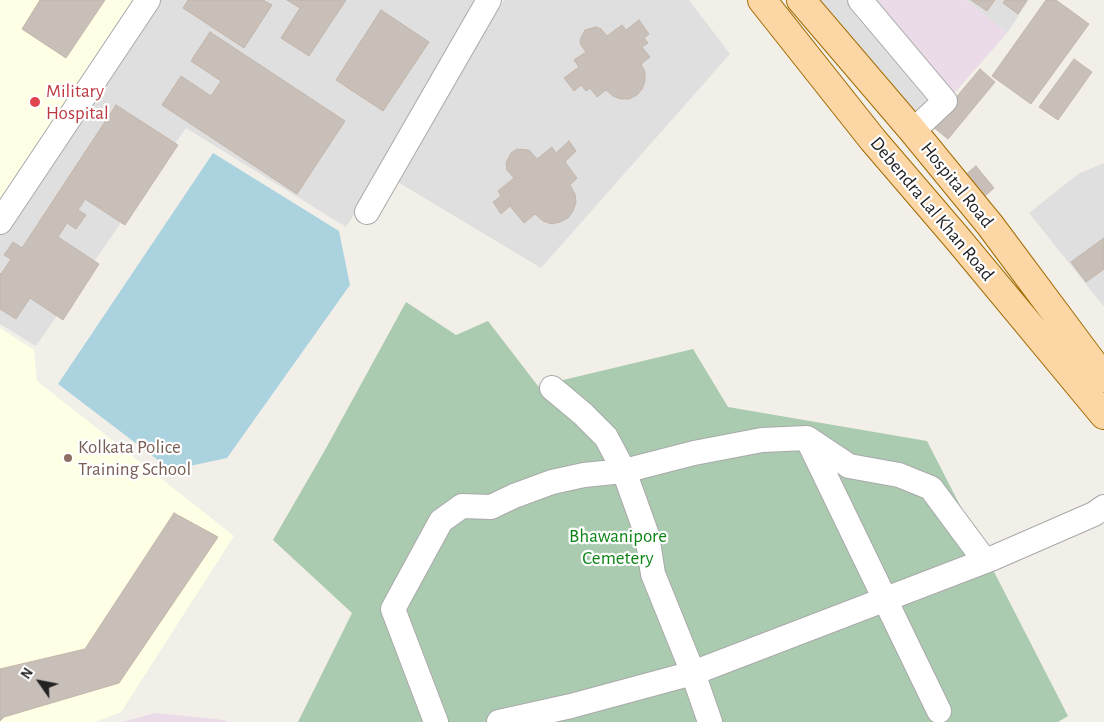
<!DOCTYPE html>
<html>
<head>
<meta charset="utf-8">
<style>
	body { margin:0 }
	#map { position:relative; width:1104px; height:722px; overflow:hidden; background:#f2efe9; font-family:"Alegreya Sans",sans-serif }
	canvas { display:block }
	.north { position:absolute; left:15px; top:657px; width:50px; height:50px; -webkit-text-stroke:4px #fff; paint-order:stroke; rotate:303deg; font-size:14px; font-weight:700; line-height:20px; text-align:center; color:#222 }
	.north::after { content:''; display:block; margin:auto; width:18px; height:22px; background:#222; clip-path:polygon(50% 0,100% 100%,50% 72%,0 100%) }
</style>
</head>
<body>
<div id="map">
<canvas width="1104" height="722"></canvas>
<div class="north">N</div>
</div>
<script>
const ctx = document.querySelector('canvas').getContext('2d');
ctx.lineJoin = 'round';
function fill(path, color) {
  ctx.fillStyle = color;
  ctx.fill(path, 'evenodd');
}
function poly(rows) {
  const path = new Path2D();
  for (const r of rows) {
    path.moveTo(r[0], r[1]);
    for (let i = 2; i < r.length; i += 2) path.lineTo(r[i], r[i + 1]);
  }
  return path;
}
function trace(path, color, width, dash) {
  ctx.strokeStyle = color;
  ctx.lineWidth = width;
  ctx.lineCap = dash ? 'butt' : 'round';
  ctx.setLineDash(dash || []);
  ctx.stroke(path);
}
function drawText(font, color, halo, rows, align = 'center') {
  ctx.font = font + ' "Alegreya Sans",sans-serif';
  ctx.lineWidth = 4.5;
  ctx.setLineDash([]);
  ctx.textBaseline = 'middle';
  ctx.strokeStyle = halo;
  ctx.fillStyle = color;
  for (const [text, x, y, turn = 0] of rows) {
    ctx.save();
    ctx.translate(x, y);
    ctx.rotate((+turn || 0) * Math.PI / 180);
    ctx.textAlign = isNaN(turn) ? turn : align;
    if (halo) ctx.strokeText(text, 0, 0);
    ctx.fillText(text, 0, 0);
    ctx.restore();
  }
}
fill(poly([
	[154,0,490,0,346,227,186,128,36,346,0,324,0,229],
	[504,0,689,0,730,54,541,268,396,181],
	[793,0,855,0,939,99,903,132],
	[966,0,1029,0,1007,33],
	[1104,163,1104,307,1029,213,1078,174]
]), '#e0dfdf');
fill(poly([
	[864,0,966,0,1007,33,949,99],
	[156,713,224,720,228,722,122,722]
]), '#ebdbe8');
fill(poly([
	[0,0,139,0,0,204],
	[0,328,34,350,37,381,234,536,121,712,95,722,0,722]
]), '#ffffe5');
fill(poly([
	[406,302,456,335,488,321,538,386,693,349,728,407,927,441,1068,716,1058,722,298,722,352,613,273,540,325,450]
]), '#aacbaf');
fill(poly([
	[213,153,339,231,350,285,227,458,171,470,58,384]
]), '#aad3df');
const building = poly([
	[40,0,105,0,66,58,22,29,40,0],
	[188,0,263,0,272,5,244,48,183,8,188,0],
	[287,0,346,0,309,56,281,38,300,8,287,0],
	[971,0,995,0,987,11,971,0],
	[1005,0,1027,0,1018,14,1003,3,1005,0],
	[1046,0,1056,0,1089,24,1031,104,992,76,1046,0],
	[381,10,429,42,383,111,336,80,381,10],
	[639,20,649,34,644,38,648,43,642,47,650,57,641,64,645,72,645,81,642,89,637,95,629,99,621,99,613,96,606,90,597,97,590,88,586,91,581,85,574,91,564,78,579,67,574,60,586,52,581,45,580,40,585,30,596,27,601,29,607,36,622,25,626,30,639,20],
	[210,32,345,121,297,194,162,105,181,76,211,96,221,81,191,61,210,32],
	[1074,59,1092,72,1058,120,1039,107,1074,59],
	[980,69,995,82,948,139,932,126,980,69],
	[116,105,178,145,125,225,85,199,78,210,86,215,76,229,67,223,58,237,99,264,63,320,30,298,16,319,0,309,0,273,1,274,11,259,4,255,13,242,22,248,116,105],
	[569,141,576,151,565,162,577,178,570,185,575,194,576,202,573,211,568,218,560,222,552,224,543,221,535,214,524,223,510,206,501,214,493,202,501,196,498,191,514,178,507,170,506,163,511,153,517,149,529,150,537,159,552,147,556,153,569,141],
	[976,166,994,188,978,202,959,180,976,166],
	[1104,238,1104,269,1086,282,1071,262,1104,238],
	[174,513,218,537,119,683,4,717,0,721,0,669,85,649,174,513]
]);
fill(building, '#c7bfb8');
trace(building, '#c4b6ab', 1);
const minor = poly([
	[860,0,945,101,913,131],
	[367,212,489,0],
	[0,222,148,0],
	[552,388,583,414,606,437,624,471,647,535,653,574,693,673,710,722],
	[807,438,939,711],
	[436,722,393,609,441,521,462,506,491,507,514,496,552,482,584,475,624,471,694,453,762,440,807,438,849,466,899,475,931,488,985,561],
	[499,722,571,706,693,673,993,558,1094,514,1104,507]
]);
const major = poly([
	[762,0,873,140,957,238,1104,415],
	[801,0,913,131,990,225,1104,378]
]);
trace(minor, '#a9a9a9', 26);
trace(major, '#a06b00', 30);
trace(minor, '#fff', 24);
trace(major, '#fcd6a4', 28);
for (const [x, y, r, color] of [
	[35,102,6,"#e0444e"],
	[68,458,5,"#8d6e63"]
]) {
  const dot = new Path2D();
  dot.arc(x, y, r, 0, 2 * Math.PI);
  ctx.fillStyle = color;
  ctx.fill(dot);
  trace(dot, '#fff', 2);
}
drawText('19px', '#be3a42', '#fff', [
	["Military",46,91],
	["Hospital",46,113]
], 'left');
drawText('19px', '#222', '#fff', [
	["Hospital Road",957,185,51],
	["Debendra Lal Khan Road",932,209,50]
]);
drawText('19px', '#785e54', '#fff', [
	["Kolkata Police",78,447],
	["Training School",78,469]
], 'left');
drawText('19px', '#0c8416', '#fff', [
	["Bhawanipore",618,536],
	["Cemetery",618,558]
]);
</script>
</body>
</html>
